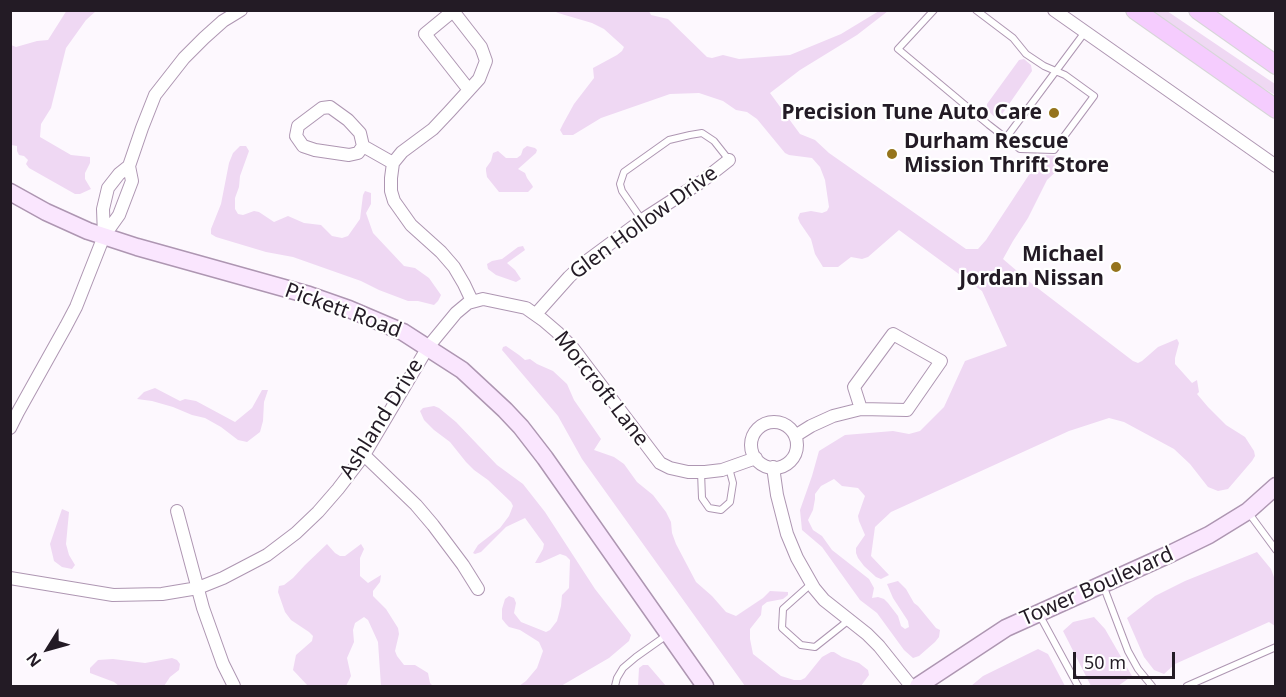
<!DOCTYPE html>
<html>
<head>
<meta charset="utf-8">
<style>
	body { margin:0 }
	#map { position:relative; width:1286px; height:697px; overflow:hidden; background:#fdf8fe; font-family:"Noto Sans",sans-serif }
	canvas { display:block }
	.frame { position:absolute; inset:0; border:12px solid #231b25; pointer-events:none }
	.north { position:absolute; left:18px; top:619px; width:60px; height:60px; -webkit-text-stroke:4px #fff; paint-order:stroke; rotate:233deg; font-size:16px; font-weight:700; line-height:24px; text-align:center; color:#231b25 }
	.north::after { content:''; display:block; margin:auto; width:21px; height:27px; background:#231b25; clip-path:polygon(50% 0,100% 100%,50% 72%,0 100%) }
	.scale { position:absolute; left:1073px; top:652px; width:102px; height:27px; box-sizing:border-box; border:3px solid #231b25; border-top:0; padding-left:8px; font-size:18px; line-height:21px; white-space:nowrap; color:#231b25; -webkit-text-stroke:4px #fff; paint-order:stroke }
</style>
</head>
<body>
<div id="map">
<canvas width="1286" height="697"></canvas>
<div class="frame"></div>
<div class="north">N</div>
<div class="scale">50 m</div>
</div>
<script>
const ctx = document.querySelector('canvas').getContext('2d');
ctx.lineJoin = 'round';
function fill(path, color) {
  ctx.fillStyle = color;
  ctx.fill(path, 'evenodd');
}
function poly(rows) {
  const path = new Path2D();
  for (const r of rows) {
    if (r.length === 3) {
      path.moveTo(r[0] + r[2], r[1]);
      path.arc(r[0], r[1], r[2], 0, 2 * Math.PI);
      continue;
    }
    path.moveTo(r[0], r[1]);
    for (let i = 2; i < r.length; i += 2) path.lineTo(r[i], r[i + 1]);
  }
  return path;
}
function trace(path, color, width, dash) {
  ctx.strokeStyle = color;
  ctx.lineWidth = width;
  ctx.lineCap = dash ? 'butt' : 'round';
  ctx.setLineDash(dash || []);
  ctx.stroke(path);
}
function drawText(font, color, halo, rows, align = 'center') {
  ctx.font = font + ' "Noto Sans",sans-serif';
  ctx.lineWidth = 4.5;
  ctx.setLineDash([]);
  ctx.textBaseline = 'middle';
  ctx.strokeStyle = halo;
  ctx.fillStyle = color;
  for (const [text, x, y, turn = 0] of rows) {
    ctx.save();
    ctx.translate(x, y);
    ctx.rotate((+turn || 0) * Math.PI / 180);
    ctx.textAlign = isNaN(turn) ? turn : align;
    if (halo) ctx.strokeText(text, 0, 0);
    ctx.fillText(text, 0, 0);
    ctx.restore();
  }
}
fill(poly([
	[67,10,96,11,86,20,66,48,51,108,41,124,40,137,71,155,90,157,90,163,85,173,85,179,91,189,80,194,75,194,29,168,26,164,28,160,24,156,19,155,17,151,17,146,11,145,11,45,16,47,37,41,48,40],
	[554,11,649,11,651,15,668,19,707,57,712,58,723,55,739,59,790,55,841,34,879,11,888,11,857,35,800,70,770,93,800,134,815,140,829,153,966,249,978,249,986,240,1042,155,1064,156,1064,164,1047,180,1028,218,1013,241,1003,259,1031,283,1133,361,1138,363,1142,361,1158,347,1177,339,1179,343,1175,358,1175,364,1192,383,1197,380,1199,392,1197,394,1208,407,1226,425,1245,437,1254,451,1255,456,1252,461,1228,489,1218,491,1208,487,1190,464,1174,449,1124,422,1109,418,1069,431,891,512,875,527,871,556,889,575,881,579,876,577,864,566,858,558,856,553,856,548,865,535,859,521,858,516,865,496,858,488,842,486,834,479,821,486,815,494,815,499,813,510,808,520,813,530,822,536,832,550,869,579,874,588,872,598,878,597,884,599,888,603,898,616,901,626,905,629,909,627,908,621,893,598,887,584,898,581,906,589,914,603,918,606,936,628,940,630,939,637,935,642,919,656,913,658,904,650,877,613,860,600,822,547,802,530,800,510,812,476,819,451,845,435,893,431,909,434,920,431,944,407,965,361,1007,346,982,291,899,230,868,257,862,259,851,257,838,267,823,267,815,254,811,239,800,223,798,218,800,213,811,211,822,213,827,211,829,207,825,180,820,167,812,158,789,155,785,153,757,119,747,112,736,110,723,101,699,93,670,94,601,118,573,135,563,135,560,130,563,124,574,104,594,78,593,68,617,55,622,51,624,47,604,29,592,23,558,13],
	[1147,11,1167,11,1275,84,1275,95,1223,64],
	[1024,59,1031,65,1032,71,998,120,987,110,987,104,1019,60],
	[240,146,246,146,249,151,240,176,239,187,235,198,235,209,238,214,243,215,254,211,259,212,274,222,288,216,304,223,321,225,332,236,342,238,348,236,360,219,363,195,365,191,371,193,371,204,366,213,373,233,404,266,415,268,429,278,441,295,438,301,434,305,418,301,408,301,379,290,361,281,293,257,266,252,216,237,211,234,211,229,221,204,229,163,233,153],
	[527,146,535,148,537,150,536,153,518,169,525,173,527,178,532,185,533,187,528,192,499,192,487,177,486,171,486,168,491,161,493,153,498,151,506,158,517,158,521,155,523,149],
	[523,246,525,250,507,263,515,270,521,279,516,282,496,275,488,269,487,264,492,261,502,259,518,247],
	[506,346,519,355,525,360,530,359,537,364,553,371,567,384,574,400,601,439,594,450,614,457,624,464,637,482,653,495,666,512,671,522,672,533,676,544,696,582,712,596,726,612,736,616,763,598,770,591,788,592,788,595,783,599,767,602,762,606,761,615,750,629,750,639,753,654,781,676,794,680,801,680,805,678,822,657,831,652,834,652,842,657,859,663,868,670,869,675,861,686,745,686,582,459,558,416,502,350,503,347],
	[155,388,180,401,185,399,196,401,235,422,252,408,262,390,268,390,264,402,263,421,260,432,247,442,238,440,221,427,205,418,192,415,173,407,152,401,137,399,144,392],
	[434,406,439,408,456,422,497,465,523,484,545,512,595,589,631,635,629,641,609,658,561,686,519,686,526,681,537,668,543,651,539,642,520,630,509,627,506,624,502,619,502,609,505,599,509,596,514,598,516,603,514,613,521,622,546,632,550,630,557,621,561,606,562,595,569,588,570,560,566,556,560,554,540,563,535,563,543,549,544,544,525,518,506,527,481,552,475,554,473,553,478,545,500,528,509,516,513,506,511,502,488,480,474,470,466,462,450,442,434,430,424,420,420,411,423,408],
	[62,509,69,512,66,544,69,555,75,565,72,569,62,567,54,561,50,544],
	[327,544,335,553,340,556,345,556,361,544,364,549,360,558,360,576,368,583,381,575,380,582,373,591,373,596,386,609,398,628,399,634,395,651,397,656,404,665,415,665,428,673,430,683,433,686,381,686,378,642,368,620,364,617,355,623,353,630,354,642,347,658,351,676,346,686,308,686,293,670,296,655,312,641,313,636,309,632,291,620,285,612,278,592,279,586,284,585,293,578,305,565],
	[1257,552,1271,569,1275,580,1275,626,1269,622,1175,664,1164,674,1154,670,1144,657,1127,618,1155,596,1185,581],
	[1094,617,1105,629,1132,676,1118,686,1091,686,1063,631,1073,622],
	[1038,649,1048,654,1065,686,971,686,983,676],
	[172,658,177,660,180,664,179,670,170,677,164,686,119,686,114,682,90,673,90,668,98,660,113,659,145,663],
	[643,665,648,665,666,686,638,686,639,668]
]), '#efd8f3');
const lane = poly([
	[934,10,898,49,989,125,1020,149,1054,150,1094,96,1065,75,1044,66,1026,54,1013,38,976,10],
	[1006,138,1085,32],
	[642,220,622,191,620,184,624,172,669,140,690,135,702,133,714,141,729,160],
	[701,472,702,498,709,508,721,510,730,502,733,483,729,468],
	[1248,512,1276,550],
	[811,584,783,609,782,628,801,645,815,647,849,620],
	[1103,585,1128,651,1138,669,1152,686],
	[1039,614,1078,686],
	[615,686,617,678,623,668,636,657,667,635],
	[1187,686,1276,647]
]);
const street = poly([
	[1054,10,1276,166],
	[469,90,425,34,453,11,481,47,486,61,479,79,449,112,433,129,402,152,393,163,391,178,391,191,394,201,411,225,441,252,454,267,464,284,472,301],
	[363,146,358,153,349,155,315,150,303,146,296,136,298,126,322,108,330,107,348,120,360,133,363,146,393,163],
	[104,236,103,209,108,188,119,174,129,166],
	[536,314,569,277,584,263,642,220,701,182,729,160],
	[774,445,23],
	[10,428,18,412,66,326,76,307,104,236,119,215,132,181,129,166,142,128,155,95,184,58,204,38,223,21,241,10],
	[795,436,811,426,833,416,861,409,907,410,941,361,893,334,854,387,861,409],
	[364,455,416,505,433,525,463,565,478,589],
	[773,467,777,495,787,534,797,558,814,588,824,600,867,634,879,646,911,686],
	[177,511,203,608,223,664,234,686],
	[10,578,113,595,162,594,198,588,223,578,267,555,296,533,318,512,338,489,364,455,428,347,456,313,468,303,483,299,526,308,543,320,557,332,572,347,660,463,670,468,688,472,705,472,722,470,756,458]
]);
const secondary = poly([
	[10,192,46,212,88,231,137,247,309,295,349,309,403,332,462,370,505,410,521,427,545,458,705,686],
	[918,686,1006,628,1172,553,1209,535,1248,511,1276,486]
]);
const primary = poly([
	[1135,10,1276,109],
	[1198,10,1276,65]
]);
trace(lane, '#ae96b2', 8);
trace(street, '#ae96b2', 14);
trace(secondary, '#ae96b2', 19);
trace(primary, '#d7d6d8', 20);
trace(lane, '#fff', 6);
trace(street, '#fff', 12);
trace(secondary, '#fae6fe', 16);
trace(primary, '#f5ccfe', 18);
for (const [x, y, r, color] of [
	[1054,113,6,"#95741c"],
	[892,154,6,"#95741c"],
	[1116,267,6,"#95741c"]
]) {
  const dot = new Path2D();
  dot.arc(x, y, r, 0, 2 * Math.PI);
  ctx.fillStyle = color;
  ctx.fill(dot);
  trace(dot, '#fff', 2);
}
drawText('bold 21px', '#231b25', '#fff', [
	["Precision Tune Auto Care",1042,113],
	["Durham Rescue",904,142,"left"],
	["Mission Thrift Store",904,166,"left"],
	["Michael",1104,255],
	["Jordan Nissan",1104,279]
], 'right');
drawText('21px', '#231b25', '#fff', [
	["Glen Hollow Drive",644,223,-36],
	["Pickett Road",343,311,20],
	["Morcroft Lane",601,389,52],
	["Ashland Drive",382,419,-58],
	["Tower Boulevard",1097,587,-24]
]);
</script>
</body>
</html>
